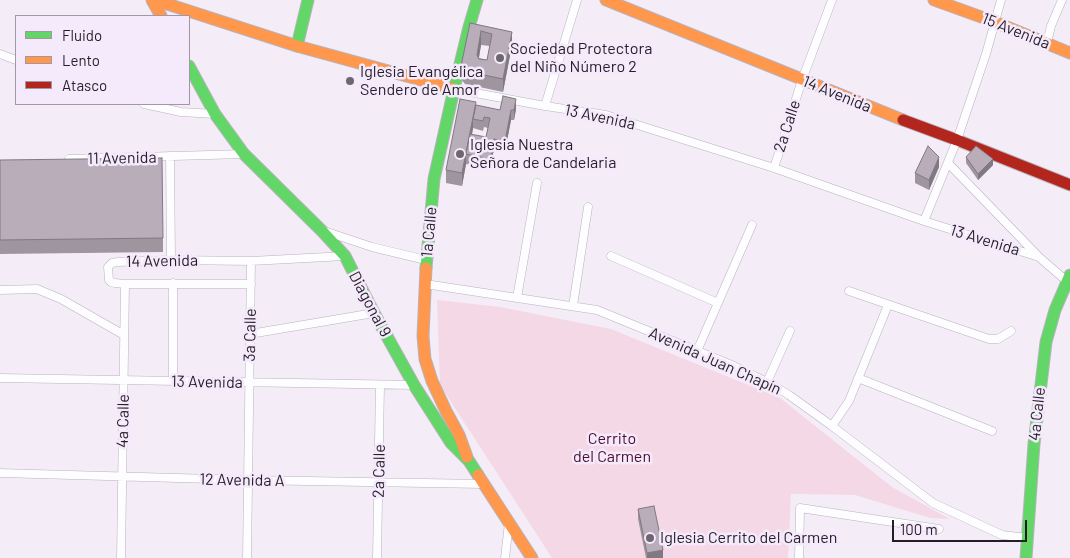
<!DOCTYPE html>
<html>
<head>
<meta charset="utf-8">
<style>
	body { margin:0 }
	#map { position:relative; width:1070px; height:558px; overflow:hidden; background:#f4edf8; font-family:Barlow,sans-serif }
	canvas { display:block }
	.legend { position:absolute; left:15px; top:15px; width:175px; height:90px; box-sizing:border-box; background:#f5e9fc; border:1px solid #a198a6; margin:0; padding:6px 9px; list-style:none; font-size:15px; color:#241f26 }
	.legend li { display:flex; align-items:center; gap:10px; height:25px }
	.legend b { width:25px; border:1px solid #a198a6 }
	.scale { position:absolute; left:892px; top:520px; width:135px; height:22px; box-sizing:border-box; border:2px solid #241f26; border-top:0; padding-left:6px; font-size:15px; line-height:18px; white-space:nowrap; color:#241f26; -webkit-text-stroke:4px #f5e9fc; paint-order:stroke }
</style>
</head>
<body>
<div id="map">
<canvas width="1070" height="558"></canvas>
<ul class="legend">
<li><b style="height:6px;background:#63d668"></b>Fluido</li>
<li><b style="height:6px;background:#ff974d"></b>Lento</li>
<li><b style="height:6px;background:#b3261e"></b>Atasco</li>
</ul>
<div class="scale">100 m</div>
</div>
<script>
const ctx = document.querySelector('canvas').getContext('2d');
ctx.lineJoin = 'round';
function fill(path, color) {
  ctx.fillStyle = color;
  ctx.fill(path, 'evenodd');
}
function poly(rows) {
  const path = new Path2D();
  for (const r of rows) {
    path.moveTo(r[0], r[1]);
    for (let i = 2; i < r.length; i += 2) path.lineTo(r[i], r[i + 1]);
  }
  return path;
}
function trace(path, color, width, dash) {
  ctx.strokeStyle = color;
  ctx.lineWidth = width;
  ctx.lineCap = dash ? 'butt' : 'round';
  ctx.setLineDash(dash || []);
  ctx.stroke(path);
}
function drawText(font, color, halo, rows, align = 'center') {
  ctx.font = font + ' Barlow,sans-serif';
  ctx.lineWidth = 5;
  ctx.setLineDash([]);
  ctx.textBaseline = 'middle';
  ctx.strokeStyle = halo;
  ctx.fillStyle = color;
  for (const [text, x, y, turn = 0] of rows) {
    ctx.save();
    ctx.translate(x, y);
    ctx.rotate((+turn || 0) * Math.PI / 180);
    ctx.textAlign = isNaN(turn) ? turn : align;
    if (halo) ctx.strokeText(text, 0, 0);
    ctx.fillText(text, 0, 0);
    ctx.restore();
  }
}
fill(poly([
	[437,300,500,307,611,329,780,398,892,487,950,519,930,518,855,495,791,494,788,558,552,558,440,385]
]), '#f5d8e6');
const street = poly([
	[1047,43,1051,26,1062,0],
	[0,54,16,60],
	[454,89,545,106,606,115,774,168,924,221,1039,257],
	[144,104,181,112,215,114],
	[545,106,577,0],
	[170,156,171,260],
	[69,159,244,154],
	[948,163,1039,257,1070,284],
	[774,168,802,80,832,0],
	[924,221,957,140,986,54,1001,0],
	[324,231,372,247,426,260],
	[611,256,718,303],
	[173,283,173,381],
	[251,284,125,284,115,283,111,282,109,280,108,267,112,263,118,262,171,260,251,261,345,256],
	[425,284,597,310,734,366,767,382,789,395,832,426,933,503,1002,535,1027,538],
	[0,290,37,289,61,299,124,335],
	[849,291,989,339,998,339,1011,331],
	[517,298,537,183],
	[573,306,588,207],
	[250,334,374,313],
	[697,351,752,225],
	[0,378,414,385],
	[858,378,992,431],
	[767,382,790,331],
	[832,426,849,401,888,305],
	[0,473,248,480,484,484],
	[121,558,125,284],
	[247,558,251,261],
	[377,558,380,385],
	[505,558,509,523],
	[799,558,800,508,939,529]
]);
const fast = poly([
	[297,46,308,0],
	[189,66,215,114,244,154,322,231,345,256,374,313,414,385,451,443,469,461,478,475],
	[426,268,434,179,454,89,469,27,477,0],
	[1026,558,1034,444,1046,342,1055,310,1070,275]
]);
const slow = poly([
	[152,0,161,16],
	[155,0,297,46,454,89],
	[606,0,903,120],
	[934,0,995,22,1070,53],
	[426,268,423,336,425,359,432,381,446,411,459,435,467,457],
	[478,475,532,558]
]);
const jam = poly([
	[903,120,957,140,1070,185]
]);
trace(street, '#b8b3bb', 9);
trace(fast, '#b8b3bb', 13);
trace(slow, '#b8b3bb', 13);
trace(jam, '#b8b3bb', 13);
trace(street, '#fdfcfe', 8);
trace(fast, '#63d668', 11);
trace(slow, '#ff974d', 11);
trace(jam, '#b3261e', 11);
fill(poly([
	[470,23,512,32,512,45,503,92,465,84,461,79,461,66],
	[481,45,490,46,487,60,479,58],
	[476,105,500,110,516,109,514,120,511,120,505,151,494,149,490,169,466,164,462,186,446,183,446,170],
	[484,127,488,128,486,137,472,135,473,128,483,131],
	[966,157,993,165,978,180,966,163],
	[0,160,163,238,163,252,0,254],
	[939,167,929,190,915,183,915,173],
	[638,509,663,558,646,558,638,519]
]), '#9e959e');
fill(poly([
	[481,31,481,45,477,68,477,55],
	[512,32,512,45,503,92,503,79],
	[516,99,516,109,514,120,514,110],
	[476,102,476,115,473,119,473,128,468,155,466,154,466,164,462,186,462,173],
	[511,110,511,120,505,151,505,141],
	[494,139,494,149,490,169,490,159],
	[939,157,939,167,929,190,929,180],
	[993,159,993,165,978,180,978,174],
	[663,550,663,558,647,558,647,553]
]), '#817981');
const building = poly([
	[470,23,512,32,503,79,465,71,461,66,470,23],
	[481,31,492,34,487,60,479,59,477,55,481,31],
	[503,96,516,99,514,110,511,110,505,141,494,139,490,159,466,154,470,134,486,137,490,118,484,117,483,121,473,119,476,105,500,110,503,96],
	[460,99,476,102,462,173,446,170,460,99],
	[928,146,939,157,929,180,915,173,928,146],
	[976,146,993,159,978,174,966,157,976,146],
	[162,158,163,238,0,240,0,160,162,158],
	[654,506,663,550,647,553,638,509,654,506]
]);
fill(building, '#b8adb8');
trace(building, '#817981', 1);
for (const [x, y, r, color] of [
	[500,58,5,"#6d6770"],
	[350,81,5,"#6d6770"],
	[460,154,5,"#6d6770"],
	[650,538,5,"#6d6770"]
]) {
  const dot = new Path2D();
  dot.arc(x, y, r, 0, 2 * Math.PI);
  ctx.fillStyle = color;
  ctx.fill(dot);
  trace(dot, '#f5e9fc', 2);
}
drawText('16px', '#241f26', '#f5e9fc', [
	["15 Avenida",1016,31,22],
	["14 Avenida",837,94,22],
	["13 Avenida",600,117,12],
	["2a Calle",787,126,-72],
	["11 Avenida",122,158,-1],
	["1a Calle",429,232,-85],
	["13 Avenida",985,240,17],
	["14 Avenida",162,261,-1],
	["Diagonal 9",370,304,62],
	["3a Calle",250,335,-89],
	["Avenida Juan Chapín",715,361,24],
	["13 Avenida",207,382,1],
	["4a Calle",1037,414,-84],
	["4a Calle",123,421,-89],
	["2a Calle",379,471,-89],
	["12 Avenida A",242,480,1]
]);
drawText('16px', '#241f26', '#f5e9fc', [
	["Sociedad Protectora",510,49],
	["del Niño Número 2",510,67],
	["Iglesia Evangélica",360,72],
	["Sendero de Amor",360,90],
	["Iglesia Nuestra",470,145],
	["Señora de Candelaria",470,163],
	["Iglesia Cerrito del Carmen",660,538]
], 'left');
drawText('16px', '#4d0e2e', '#f5e9fc', [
	["Cerrito",612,439],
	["del Carmen",612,457]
]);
</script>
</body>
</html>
